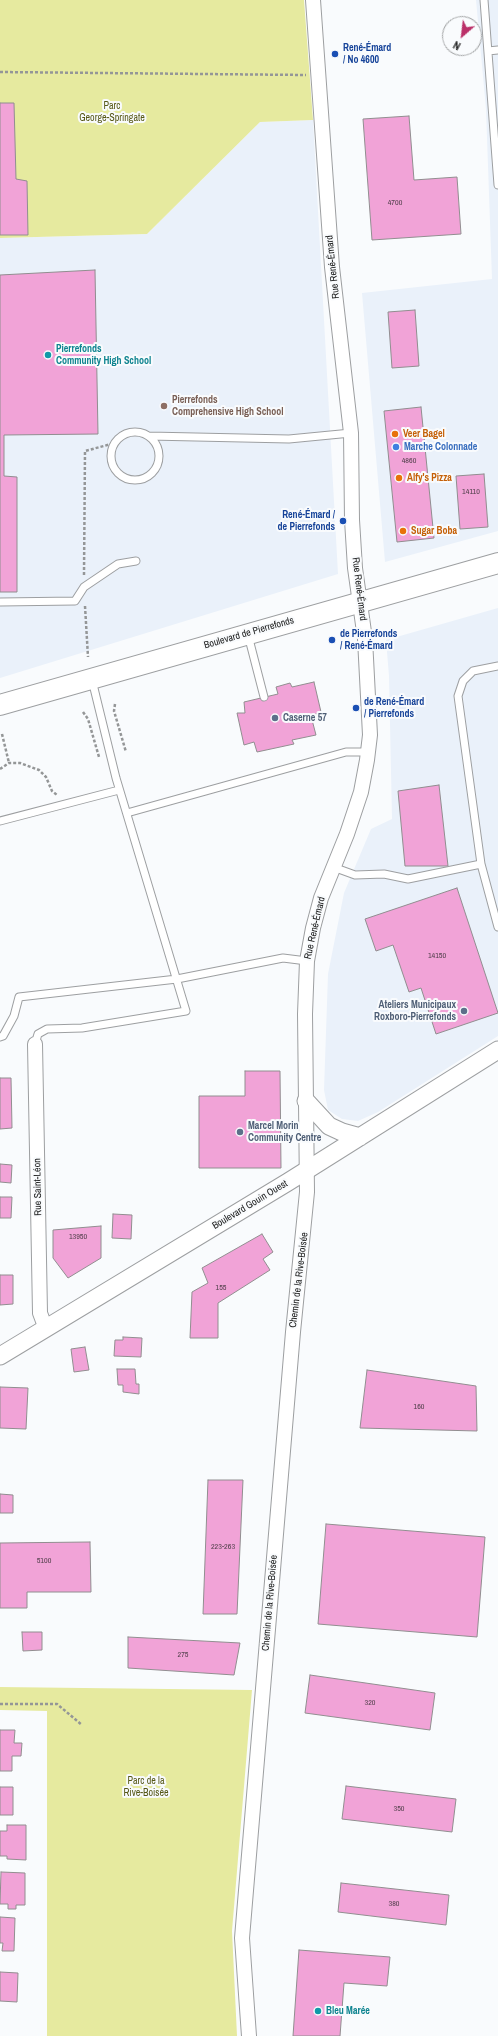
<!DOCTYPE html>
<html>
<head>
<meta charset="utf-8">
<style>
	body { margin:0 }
	#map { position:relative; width:498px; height:2036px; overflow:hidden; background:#f9fbfd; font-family:"Archivo Narrow",sans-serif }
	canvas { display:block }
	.north { position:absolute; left:442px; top:16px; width:40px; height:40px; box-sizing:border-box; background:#f9fbfd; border:1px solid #a2a4a5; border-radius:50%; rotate:208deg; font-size:11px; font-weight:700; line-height:16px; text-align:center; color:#202121 }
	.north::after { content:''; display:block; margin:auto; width:14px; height:18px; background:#bb3069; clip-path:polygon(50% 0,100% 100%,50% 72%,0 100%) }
</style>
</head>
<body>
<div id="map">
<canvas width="498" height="2036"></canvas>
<div class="north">N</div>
</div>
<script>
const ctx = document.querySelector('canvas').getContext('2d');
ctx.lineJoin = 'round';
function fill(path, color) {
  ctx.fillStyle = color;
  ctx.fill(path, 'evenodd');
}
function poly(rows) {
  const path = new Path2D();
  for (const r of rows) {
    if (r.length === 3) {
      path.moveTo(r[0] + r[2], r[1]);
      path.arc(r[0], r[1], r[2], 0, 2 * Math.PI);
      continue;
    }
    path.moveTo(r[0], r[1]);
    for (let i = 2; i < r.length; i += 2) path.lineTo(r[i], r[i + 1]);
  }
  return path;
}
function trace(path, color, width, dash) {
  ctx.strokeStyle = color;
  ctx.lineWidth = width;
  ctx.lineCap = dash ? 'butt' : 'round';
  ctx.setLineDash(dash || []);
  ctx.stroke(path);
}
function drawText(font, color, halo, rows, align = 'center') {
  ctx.font = font + ' "Archivo Narrow",sans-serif';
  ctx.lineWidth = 4;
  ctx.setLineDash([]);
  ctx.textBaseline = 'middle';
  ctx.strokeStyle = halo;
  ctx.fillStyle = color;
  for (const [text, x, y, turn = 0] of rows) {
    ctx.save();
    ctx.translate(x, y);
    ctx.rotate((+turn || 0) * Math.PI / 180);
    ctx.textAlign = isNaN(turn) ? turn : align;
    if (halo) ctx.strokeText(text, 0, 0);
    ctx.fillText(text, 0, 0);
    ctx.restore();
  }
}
fill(poly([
	[476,0,498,0,498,531,385,562,362,293,492,279,486,109],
	[313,120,338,574,0,678,0,238,147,234,260,122],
	[498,608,498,1036,378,1112,358,1121,342,1119,328,1110,324,1090,328,974,344,893,371,829,392,819,389,676,386,640]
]), '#eaf1fa');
fill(poly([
	[0,0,304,0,313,120,260,122,147,234,0,238],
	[0,1687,252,1690,232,1931,237,2036,47,2036,47,1711,0,1710]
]), '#e6ea9f');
const building = poly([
	[0,103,14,103,16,179,27,181,28,235,0,235,0,103],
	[409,116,414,180,457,177,461,234,372,240,363,119,409,116],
	[95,270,98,434,4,435,4,476,17,477,17,592,0,592,0,275,95,270],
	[415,310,419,366,392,368,388,312,415,310],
	[421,407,434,538,397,542,384,411,421,407],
	[484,474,488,527,460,529,456,476,484,474],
	[314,682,321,712,311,716,316,735,292,740,294,744,257,752,254,742,244,745,237,713,245,713,244,702,278,694,276,687,290,683,292,687,314,682],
	[439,785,448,866,405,866,398,791,439,785],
	[457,888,498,1013,436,1034,421,988,409,992,393,945,376,951,365,919,457,888],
	[245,1071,280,1071,281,1168,199,1168,199,1096,245,1096,245,1071],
	[0,1078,11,1078,12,1128,0,1129,0,1078],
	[0,1164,12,1165,11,1183,0,1182,0,1164],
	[0,1197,12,1197,11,1218,0,1218,0,1197],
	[113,1214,132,1215,131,1239,112,1238,113,1214],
	[101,1226,101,1258,68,1278,53,1258,53,1230,101,1226],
	[262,1234,273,1252,263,1259,270,1270,218,1303,218,1338,190,1338,192,1292,208,1283,202,1268,262,1234],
	[0,1275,13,1275,13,1304,0,1305,0,1275],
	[123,1337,142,1338,141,1357,114,1356,115,1340,123,1340,123,1337],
	[85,1347,89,1370,74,1372,71,1349,85,1347],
	[117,1369,135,1369,136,1384,139,1384,139,1394,123,1392,123,1385,118,1385,117,1369],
	[367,1370,476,1386,477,1431,360,1428,367,1370],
	[0,1387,28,1388,26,1429,0,1428,0,1387],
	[208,1480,243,1480,237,1614,203,1614,208,1480],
	[0,1494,13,1495,13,1513,0,1513,0,1494],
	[326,1524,485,1537,477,1637,318,1624,326,1524],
	[90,1542,91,1592,27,1592,27,1608,0,1608,0,1543,90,1542],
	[22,1632,42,1632,42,1650,23,1651,22,1632],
	[128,1637,240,1643,234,1675,128,1668,128,1637],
	[310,1675,435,1693,430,1730,305,1713,310,1675],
	[0,1730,15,1730,14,1743,22,1743,21,1756,12,1756,12,1771,0,1771,0,1730],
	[346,1786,456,1799,452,1832,342,1819,346,1786],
	[0,1787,13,1787,13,1815,0,1815,0,1787],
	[7,1825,26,1825,26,1860,7,1859,7,1856,0,1856,0,1831,7,1831,7,1825],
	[1,1872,25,1873,25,1905,16,1905,16,1909,8,1909,8,1904,0,1904,1,1872],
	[341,1883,449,1895,446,1925,338,1912,341,1883],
	[0,1917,15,1918,14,1951,2,1951,3,1943,0,1943,0,1917],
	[299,1950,390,1957,387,1986,344,1983,340,2036,293,2036,299,1950],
	[0,1972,18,1973,17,2002,0,2001,0,1972]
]);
fill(building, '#f1a3d7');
trace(building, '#918e90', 1);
const service = poly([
	[484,0,498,185],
	[488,51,498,50],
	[135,456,24],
	[149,436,289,439,351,433],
	[0,602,75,601,84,587,118,564,136,561],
	[248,635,264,697],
	[498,666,473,671,463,681,458,696,481,864,498,927],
	[127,813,346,752,369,752],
	[0,821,119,790],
	[333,867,355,875,384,874,408,879,481,864],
	[0,1037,3,1036,14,1016,19,997,177,979,283,958,307,961],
	[35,1044,38,1034,47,1029,82,1028,186,1011,116,778,92,680]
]);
const minor = poly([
	[35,1044,40,1313,46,1329],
	[249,2036,242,1938,293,1332,307,1192,305,1014,307,961,313,928,321,898,347,834,361,792,367,760,370,735,365,639,355,568,352,520,351,433,332,267,313,0]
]);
const tertiary = poly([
	[306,1101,329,1126,342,1132,360,1137],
	[0,1356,288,1182,498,1050]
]);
const secondary = poly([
	[0,705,498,563]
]);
trace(service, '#9d9fa1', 9);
trace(minor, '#9d9fa1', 16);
trace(tertiary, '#9d9fa1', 19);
trace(secondary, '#9d9fa1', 22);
trace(poly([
	[0,72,306,75],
	[84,575,85,451,115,443],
	[85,606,88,657],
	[115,704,114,711,126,752],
	[83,712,88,719,99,757],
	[2,734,9,763],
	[0,769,9,763,20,763,39,770,46,777,52,791,57,795],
	[0,1704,57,1704,82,1725]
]), '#949697', 2.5, [3, 2]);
trace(service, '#fff', 7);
trace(minor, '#fff', 14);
trace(tertiary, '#fff', 17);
trace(secondary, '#fff', 20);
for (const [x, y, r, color] of [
	[335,54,4,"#1a4fb4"],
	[48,355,4,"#0f9aa8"],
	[164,406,4,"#8d6e63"],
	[395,434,4,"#e8710a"],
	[396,447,4,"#3f7fe0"],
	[399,478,4,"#e8710a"],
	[343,521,4,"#1a4fb4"],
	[403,531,4,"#e8710a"],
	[332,640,4,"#1a4fb4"],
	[356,708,4,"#1a4fb4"],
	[275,718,4,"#5c6f8a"],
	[464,1011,4,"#5c6f8a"],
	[240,1132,4,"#5c6f8a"],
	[318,2011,4,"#0f9aa8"]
]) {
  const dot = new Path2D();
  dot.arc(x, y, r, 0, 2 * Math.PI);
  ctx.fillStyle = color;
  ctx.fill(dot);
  trace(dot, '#f9fbfd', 1.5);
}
drawText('8px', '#54424e', null, [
	["4700",395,203],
	["4860",409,461],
	["14110",471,492],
	["14150",437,956],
	["13950",78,1237],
	["155",221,1288],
	["160",419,1407],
	["223-263",223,1547],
	["5100",44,1561],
	["275",183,1655],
	["320",370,1703],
	["350",399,1809],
	["380",394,1904]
]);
drawText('bold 10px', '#164399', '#f9fbfd', [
	["René-Émard",343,48],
	["/ No 4600",343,60],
	["René-Émard /",335,515,"right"],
	["de Pierrefonds",335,527,"right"],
	["de Pierrefonds",340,634],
	["/ René-Émard",340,646],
	["de René-Émard",364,702],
	["/ Pierrefonds",364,714]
], 'left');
drawText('10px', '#565716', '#f9fbfd', [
	["Parc",112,106],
	["George-Springate",112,118],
	["Parc de la",146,1781],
	["Rive-Boisée",146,1793]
]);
drawText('10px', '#202121', '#f9fbfd', [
	["Rue René-Émard",333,267,-96],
	["Rue René-Émard",359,589,83],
	["Boulevard de Pierrefonds",249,633,-16],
	["Rue René-Émard",315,928,-77],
	["Rue Saint-Léon",38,1187,-91],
	["Boulevard Gouin Ouest",250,1205,-31],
	["Chemin de la Rive-Boisée",299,1280,-83],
	["Chemin de la Rive-Boisée",270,1603,-85]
]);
drawText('bold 10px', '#0d838f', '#f9fbfd', [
	["Pierrefonds",56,349],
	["Community High School",56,361],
	["Bleu Marée",326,2011]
], 'left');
drawText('bold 10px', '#785e54', '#f9fbfd', [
	["Pierrefonds",172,400],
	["Comprehensive High School",172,412]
], 'left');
drawText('bold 10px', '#c56008', '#f9fbfd', [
	["Veer Bagel",403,434],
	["Alfy's Pizza",407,478],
	["Sugar Boba",411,531]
], 'left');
drawText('bold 10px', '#366cbe', '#f9fbfd', [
	["Marche Colonnade",404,447]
], 'left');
drawText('bold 10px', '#4e5e75', '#f9fbfd', [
	["Caserne 57",283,718],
	["Ateliers Municipaux",456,1005,"right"],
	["Roxboro-Pierrefonds",456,1017,"right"],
	["Marcel Morin",248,1126],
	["Community Centre",248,1138]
], 'left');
</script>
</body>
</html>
